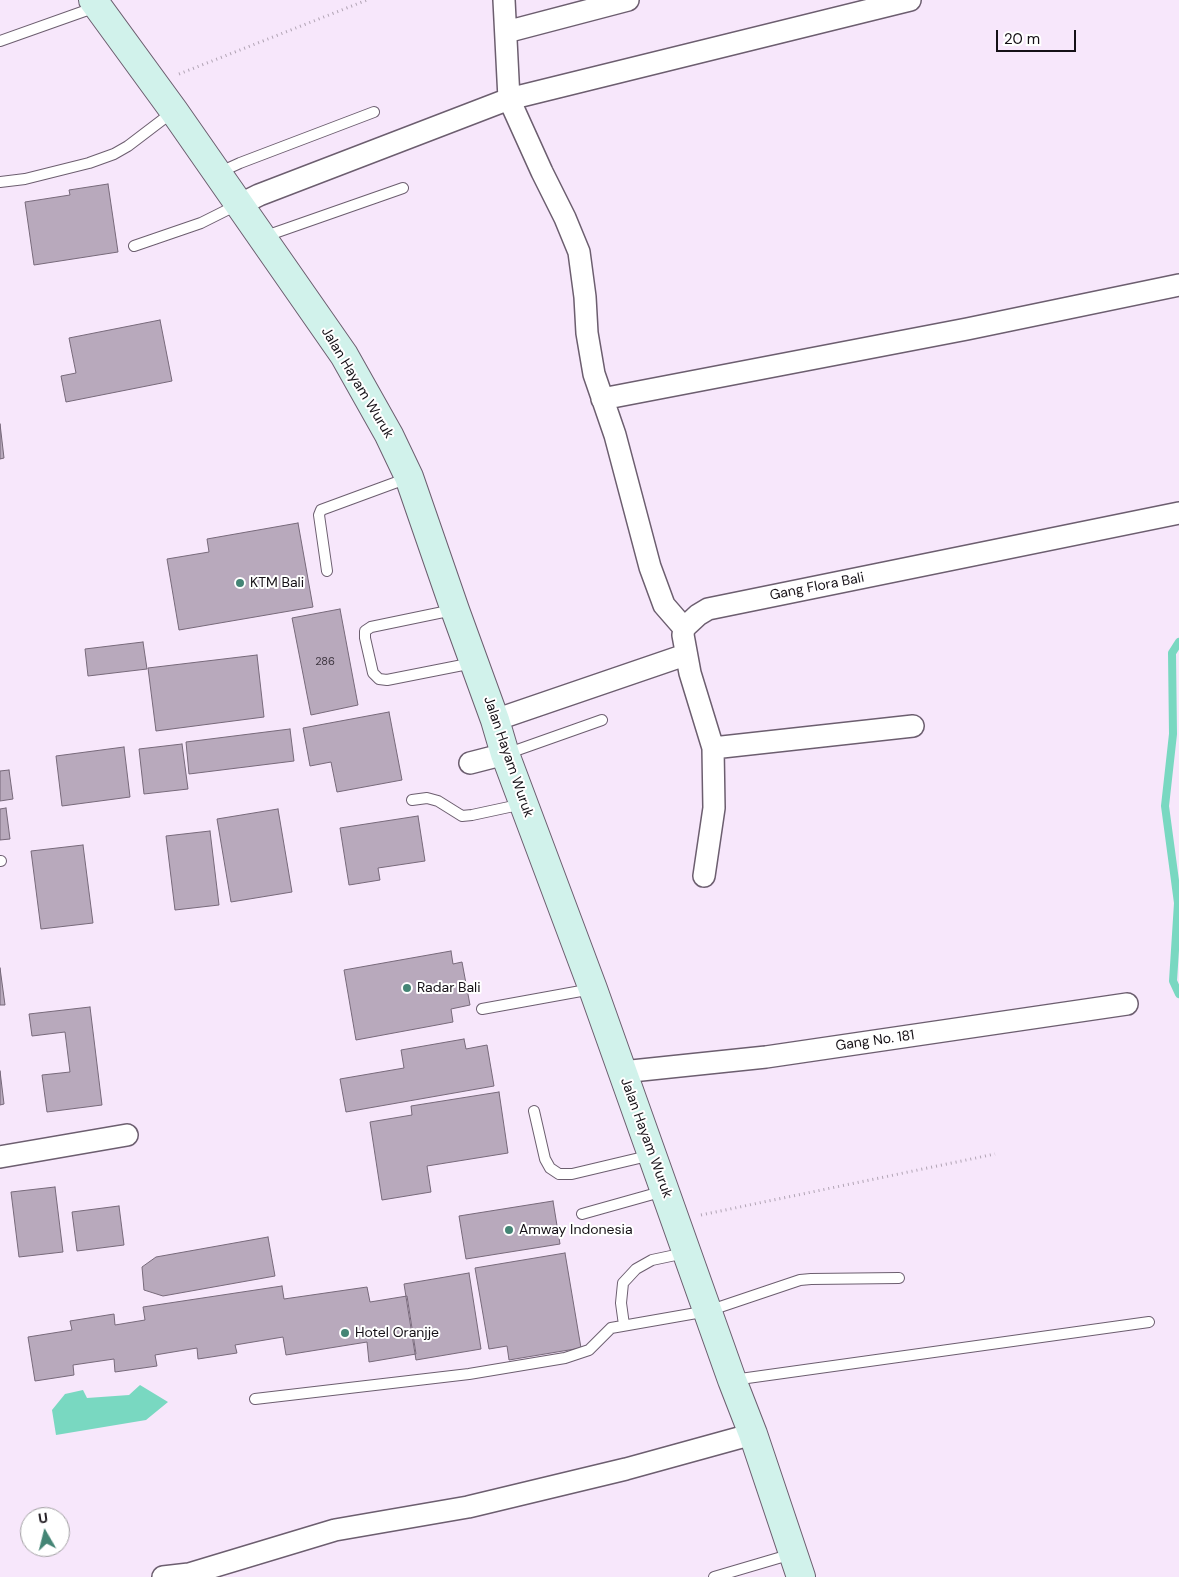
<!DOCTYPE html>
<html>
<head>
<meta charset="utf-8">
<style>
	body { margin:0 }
	#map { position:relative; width:1179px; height:1577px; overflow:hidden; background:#f7e7fb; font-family:"DM Sans",sans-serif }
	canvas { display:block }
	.north { position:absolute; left:20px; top:1507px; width:50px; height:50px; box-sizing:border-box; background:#fff; border:1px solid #a19fa2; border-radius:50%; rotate:352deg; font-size:14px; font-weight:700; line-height:20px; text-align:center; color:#151016 }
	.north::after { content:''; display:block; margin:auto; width:18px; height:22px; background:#448575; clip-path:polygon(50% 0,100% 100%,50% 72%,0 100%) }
	.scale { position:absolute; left:996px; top:30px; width:80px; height:22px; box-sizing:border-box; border:2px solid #151016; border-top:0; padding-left:6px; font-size:15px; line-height:18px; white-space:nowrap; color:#151016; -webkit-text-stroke:4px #fff; paint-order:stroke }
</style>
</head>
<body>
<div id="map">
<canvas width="1179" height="1577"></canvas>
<div class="north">U</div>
<div class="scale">20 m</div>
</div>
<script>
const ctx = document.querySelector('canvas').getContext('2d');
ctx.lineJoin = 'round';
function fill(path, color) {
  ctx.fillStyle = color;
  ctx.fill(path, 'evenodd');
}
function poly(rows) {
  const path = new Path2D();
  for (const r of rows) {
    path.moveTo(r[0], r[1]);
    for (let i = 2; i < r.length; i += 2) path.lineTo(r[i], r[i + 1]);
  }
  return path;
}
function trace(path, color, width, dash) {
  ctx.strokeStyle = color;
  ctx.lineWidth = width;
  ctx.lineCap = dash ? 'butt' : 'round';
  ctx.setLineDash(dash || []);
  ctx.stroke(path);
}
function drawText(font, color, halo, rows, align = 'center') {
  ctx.font = font + ' "DM Sans",sans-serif';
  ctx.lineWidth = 4;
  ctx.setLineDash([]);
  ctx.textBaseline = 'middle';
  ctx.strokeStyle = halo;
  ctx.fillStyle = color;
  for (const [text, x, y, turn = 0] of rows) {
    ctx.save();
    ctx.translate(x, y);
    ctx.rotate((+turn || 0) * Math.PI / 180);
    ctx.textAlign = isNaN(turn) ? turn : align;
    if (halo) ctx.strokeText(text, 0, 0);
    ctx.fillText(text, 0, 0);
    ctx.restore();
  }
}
fill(poly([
	[140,1385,168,1402,146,1420,56,1435,52,1410,65,1394,83,1390,87,1398,129,1395]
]), '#79d8c1');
trace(poly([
	[1179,642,1172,653,1173,734,1165,806,1178,903,1173,981,1179,994]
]), '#79d8c1', 8);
const building = poly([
	[108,184,118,252,34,265,25,202,70,195,69,190,108,184],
	[160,320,172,381,66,402,61,376,76,373,69,338,160,320],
	[0,424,4,458,0,459,0,424],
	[298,523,313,607,179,630,167,559,209,552,207,539,298,523],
	[340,609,358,705,311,715,292,618,340,609],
	[143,642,147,669,88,676,85,649,143,642],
	[257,655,264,717,156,731,148,668,257,655],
	[389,712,402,780,337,792,331,762,310,766,303,728,389,712],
	[290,729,294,761,189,774,186,742,290,729],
	[182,744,188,789,144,794,139,749,182,744],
	[124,747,130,797,62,806,56,756,124,747],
	[9,770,13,799,0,801,0,771,9,770],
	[6,808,10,839,0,840,0,809,6,808],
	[278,809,292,892,231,902,217,819,278,809],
	[418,816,425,861,378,868,380,880,349,885,340,828,418,816],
	[210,831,219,905,175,910,166,836,210,831],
	[83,845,93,923,41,929,31,851,83,845],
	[451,951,453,964,462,962,470,1005,451,1009,453,1022,356,1040,344,970,451,951],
	[0,968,5,1005,0,1005,0,968],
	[90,1007,102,1105,47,1112,42,1075,70,1072,65,1032,32,1036,29,1014,90,1007],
	[464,1039,466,1049,487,1045,494,1086,346,1112,340,1079,404,1068,401,1050,464,1039],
	[0,1071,4,1104,0,1105,0,1071],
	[499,1092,508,1153,427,1166,431,1192,382,1200,370,1122,412,1115,411,1106,499,1092],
	[55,1187,63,1252,19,1257,11,1192,55,1187],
	[553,1201,560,1244,466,1259,459,1216,553,1201],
	[119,1206,124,1245,77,1251,72,1212,119,1206],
	[268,1237,275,1276,163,1296,144,1290,142,1267,156,1257,268,1237],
	[565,1253,581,1348,509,1360,507,1346,489,1349,475,1268,565,1253],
	[469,1273,481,1349,416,1360,404,1284,469,1273],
	[282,1286,284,1299,367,1287,370,1302,407,1296,416,1354,369,1362,367,1342,286,1355,283,1337,235,1345,237,1353,198,1359,197,1348,155,1355,157,1366,115,1372,114,1359,73,1365,74,1375,35,1381,28,1337,72,1330,70,1321,114,1314,115,1325,145,1320,143,1307,282,1286]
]);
fill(building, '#b8a9bc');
trace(building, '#77697a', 1);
const service = poly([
	[0,41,96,7],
	[218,173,240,163,374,112],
	[0,182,25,179,89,163,114,154,128,146,174,111],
	[263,237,403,188],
	[134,246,201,223,237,205],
	[327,571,319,515,321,510,408,478],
	[453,610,371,627,365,631,365,638,373,673,379,679,387,680,473,663],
	[506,754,602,720],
	[412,800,427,798,438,801,462,816,472,815,523,804],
	[0,861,1,861],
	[482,1009,592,989],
	[534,1111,545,1159,550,1168,559,1174,572,1174,652,1155],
	[582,1214,664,1191],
	[624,1325,621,1303,623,1283,636,1269,652,1260,685,1253],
	[733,1380,1149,1322],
	[255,1399,469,1374,565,1358,589,1350,611,1328,708,1311,800,1280,811,1279,899,1278],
	[714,1577,792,1554]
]);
const minor = poly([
	[504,0,509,99,910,0],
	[506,32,628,0],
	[239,205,259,195,509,99,542,172,565,218,579,252,585,297,587,333,594,374,615,435,650,567,664,605,684,628],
	[602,399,967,329,1179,285],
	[495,720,685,655],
	[713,748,913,726],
	[470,763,505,754],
	[704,876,714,808,713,748,690,673,683,635,684,628,698,615,708,609,1179,513],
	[622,1072,766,1057,1127,1004],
	[0,1157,127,1135],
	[163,1577,189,1574,335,1530,468,1507,626,1469,753,1434]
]);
const secondary = poly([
	[93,0,174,111,344,355,389,435,409,477,455,610,495,720,505,754,593,989,732,1380,753,1434,801,1577]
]);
trace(service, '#6c5e6f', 12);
trace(minor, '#6c5e6f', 24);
trace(secondary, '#6c5e6f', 30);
trace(poly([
	[179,74,367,0],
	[701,1215,995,1154]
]), '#b1a4b4', 3, [1, 4]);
trace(service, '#fff', 10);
trace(minor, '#fff', 21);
trace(secondary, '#d1f2eb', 28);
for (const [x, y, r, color] of [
	[240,583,5,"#448575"],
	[407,988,5,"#448575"],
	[509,1230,5,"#448575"],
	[345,1333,5,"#448575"]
]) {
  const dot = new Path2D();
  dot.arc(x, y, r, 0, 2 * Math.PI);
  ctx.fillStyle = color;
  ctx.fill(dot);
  trace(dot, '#fff', 2);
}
drawText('11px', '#3e3640', null, [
	["286",325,662]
]);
drawText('14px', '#151016', '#fff', [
	["Jalan Hayam Wuruk",357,383,59],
	["Gang Flora Bali",817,587,-11],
	["Jalan Hayam Wuruk",508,757,71],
	["Gang No. 181",875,1041,-8],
	["Jalan Hayam Wuruk",646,1138,70]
]);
drawText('14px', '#151016', '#fff', [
	["KTM Bali",250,583],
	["Radar Bali",417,988],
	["Amway Indonesia",519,1230],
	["Hotel Oranjje",355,1333]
], 'left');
</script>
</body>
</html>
